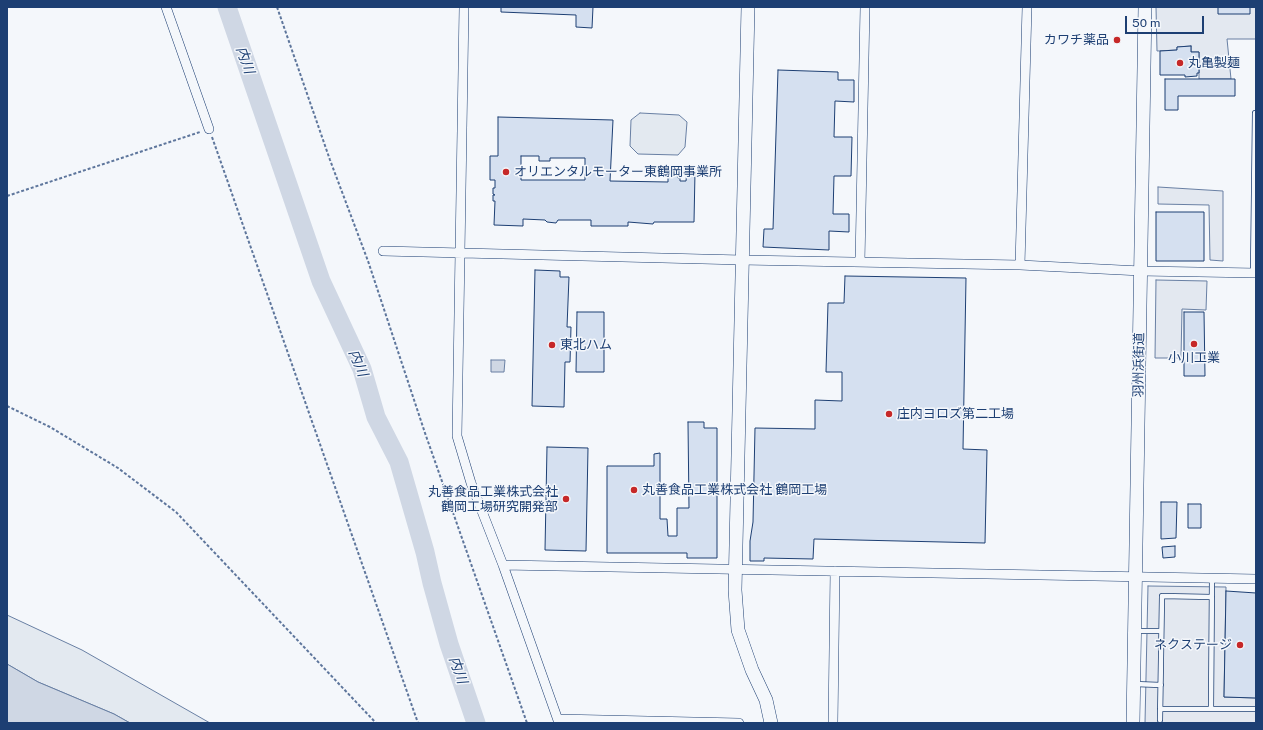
<!DOCTYPE html>
<html>
<head>
<meta charset="utf-8">
<style>
	body { margin:0 }
	#map { position:relative; width:1263px; height:730px; overflow:hidden; background:#f4f7fb; font-family:"Public Sans",sans-serif }
	canvas { display:block }
	.frame { position:absolute; inset:0; border:8px solid #1d3f73; pointer-events:none }
	.scale { position:absolute; left:1125px; top:16px; width:79px; height:18px; box-sizing:border-box; border:2px solid #1d3f73; border-top:0; padding-left:5px; font-size:12px; line-height:14px; white-space:nowrap; color:#1d3f73; -webkit-text-stroke:3px #f4f7fb; paint-order:stroke }
</style>
</head>
<body>
<div id="map">
<canvas width="1263" height="730"></canvas>
<div class="frame"></div>
<div class="scale">50 m</div>
</div>
<script>
const ctx = document.querySelector('canvas').getContext('2d');
ctx.lineJoin = 'round';
function fill(path, color) {
  ctx.fillStyle = color;
  ctx.fill(path, 'evenodd');
}
function poly(rows) {
  const path = new Path2D();
  for (const r of rows) {
    path.moveTo(r[0], r[1]);
    for (let i = 2; i < r.length; i += 2) path.lineTo(r[i], r[i + 1]);
  }
  return path;
}
function trace(path, color, width, dash) {
  ctx.strokeStyle = color;
  ctx.lineWidth = width;
  ctx.lineCap = dash ? 'butt' : 'round';
  ctx.setLineDash(dash || []);
  ctx.stroke(path);
}
function drawText(font, color, halo, rows, align = 'center') {
  ctx.font = font + ' "Public Sans","Noto Sans JP",sans-serif';
  ctx.lineWidth = 3;
  ctx.setLineDash([]);
  ctx.textBaseline = 'middle';
  ctx.strokeStyle = halo;
  ctx.fillStyle = color;
  for (const [text, x, y, turn = 0] of rows) {
    ctx.save();
    ctx.translate(x, y);
    ctx.rotate((+turn || 0) * Math.PI / 180);
    ctx.textAlign = isNaN(turn) ? turn : align;
    if (halo) ctx.strokeText(text, 0, 0);
    ctx.fillText(text, 0, 0);
    ctx.restore();
  }
}
const green = poly([
	[640,113,679,115,687,122,685,147,678,155,638,154,630,146,631,120,640,113],
	[7,615,82,650,210,723,130,723,114,714,38,682,7,664,7,615]
]);
fill(green, '#e3e9f0');
trace(green, '#687fa3', 1);
const parking = poly([
	[1156,7,1256,7,1256,39,1227,39,1231,79,1199,79,1199,52,1191,52,1191,46,1177,47,1177,50,1157,51,1156,7],
	[1158,187,1223,191,1223,261,1210,260,1209,205,1158,204,1158,187],
	[1156,280,1207,281,1206,310,1182,309,1181,358,1155,358,1156,280],
	[1148,586,1226,587,1224,697,1256,698,1256,723,1145,723,1148,586]
]);
fill(parking, '#e3e8f0');
trace(parking, '#687fa3', 1);
const water = poly([
	[491,360,505,360,504,372,491,372,491,360],
	[7,664,38,682,114,714,130,723,7,723,7,664]
]);
fill(water, '#cfd7e4');
trace(water, '#687fa3', 1);
trace(poly([
	[227,7,321,281,362,369,376,417,399,462,425,552,432,583,449,644,476,723]
]), '#cfd7e4', 19);
const building = poly([
	[501,7,593,7,592,28,576,27,576,15,501,12,501,7],
	[1218,7,1250,7,1250,14,1218,14,1218,7],
	[1191,46,1191,52,1199,52,1199,73,1197,73,1197,76,1185,77,1185,75,1160,75,1160,51,1177,50,1177,47,1191,46],
	[778,70,838,72,838,80,854,80,854,102,835,101,834,137,852,137,851,176,834,176,833,214,849,214,849,232,829,231,829,250,763,247,764,229,773,229,778,70],
	[1165,79,1235,79,1235,96,1178,96,1178,110,1165,110,1165,79],
	[498,117,613,120,610,181,668,182,668,177,671,177,671,166,679,166,678,178,680,178,680,181,686,181,687,171,695,172,694,222,654,222,653,224,628,222,628,226,591,226,591,220,558,220,556,223,547,222,545,220,523,219,523,226,494,225,495,201,493,201,493,195,495,195,493,194,493,188,495,188,495,180,490,180,490,156,498,156,498,117],
	[521,156,539,156,539,161,550,161,550,158,585,158,585,180,521,180,521,156],
	[1156,212,1204,212,1204,261,1156,261,1156,212],
	[535,270,560,271,560,277,569,277,567,327,571,327,570,362,565,362,564,407,532,406,535,270],
	[845,276,966,278,963,449,987,450,985,543,814,539,813,559,764,558,764,561,750,561,750,541,753,522,755,428,815,429,815,400,842,401,842,372,826,372,828,303,844,303,845,276],
	[577,312,604,312,604,372,576,372,577,312],
	[1184,312,1204,312,1205,376,1184,376,1184,312],
	[688,422,704,422,704,428,717,428,717,558,687,558,687,553,607,553,607,466,654,466,654,454,660,453,660,519,667,519,668,536,677,536,677,508,689,508,688,422],
	[547,447,588,448,586,551,545,550,547,447],
	[1161,502,1177,502,1176,538,1161,539,1161,502],
	[1188,504,1201,504,1201,528,1188,528,1188,504],
	[1175,546,1175,557,1163,558,1162,547,1175,546],
	[1226,591,1256,593,1256,698,1224,697,1226,591]
]);
fill(building, '#d5e0f0');
trace(building, '#1d3f73', 1);
const lane = poly([
	[1253,273,1255,113],
	[1135,631,1161,631],
	[1134,684,1161,685],
	[1160,709,1256,709],
	[1211,709,1212,578],
	[1160,720,1162,596,1212,597]
]);
const street = poly([
	[166,7,209,129],
	[464,7,457,436,471,483,503,565,559,723],
	[383,251,742,260,1020,265,1141,271,1256,273],
	[860,262,865,7],
	[1020,265,1027,7],
	[503,565,1256,579],
	[558,719,739,723],
	[833,723,835,571]
]);
const secondary = poly([
	[748,7,735,590,738,630,752,670,766,700,771,723],
	[1133,723,1145,7]
]);
trace(lane, '#1d3f73', 6);
trace(street, '#1d3f73', 10);
trace(secondary, '#1d3f73', 14);
trace(poly([
	[277,7,330,160,368,261,425,433,527,723],
	[212,137,418,723],
	[7,196,200,132],
	[7,406,50,427,118,468,176,512,376,723]
]), '#5e769c', 2, [3, 2]);
trace(lane, '#f4f7fb', 4.5);
trace(street, '#f4f7fb', 9);
trace(secondary, '#f4f7fb', 13);
for (const [x, y, r, color] of [
	[1117,40,4,"#c62828"],
	[1180,63,4,"#c62828"],
	[506,172,4,"#c62828"],
	[1194,344,4,"#c62828"],
	[552,345,4,"#c62828"],
	[889,414,4,"#c62828"],
	[634,490,4,"#c62828"],
	[566,499,4,"#c62828"],
	[1240,645,4,"#c62828"]
]) {
  const dot = new Path2D();
  dot.arc(x, y, r, 0, 2 * Math.PI);
  ctx.fillStyle = color;
  ctx.fill(dot);
  trace(dot, '#f4f7fb', 1.5);
}
drawText('13px', '#1d3f73', '#f4f7fb', [
	["カワチ薬品",1109,40,"right"],
	["丸亀製麺",1188,63],
	["オリエンタルモーター東鶴岡事業所",514,172],
	["東北ハム",560,345],
	["小川工業",1194,358,"center"],
	["庄内ヨロズ第二工場",897,414],
	["丸善食品工業株式会社 鶴岡工場",642,490],
	["丸善食品工業株式会社",558,492,"right"],
	["鶴岡工場研究開発部",558,507,"right"],
	["ネクステージ",1232,645,"right"]
], 'left');
drawText('13px', '#1d3f73', '#f4f7fb', [
	["羽州浜街道",1139,365,-89]
]);
drawText('italic 14px', '#1d3f73', '#f4f7fb', [
	["内川",245,60,71],
	["内川",358,363,68],
	["内川",458,670,71]
]);
</script>
</body>
</html>
